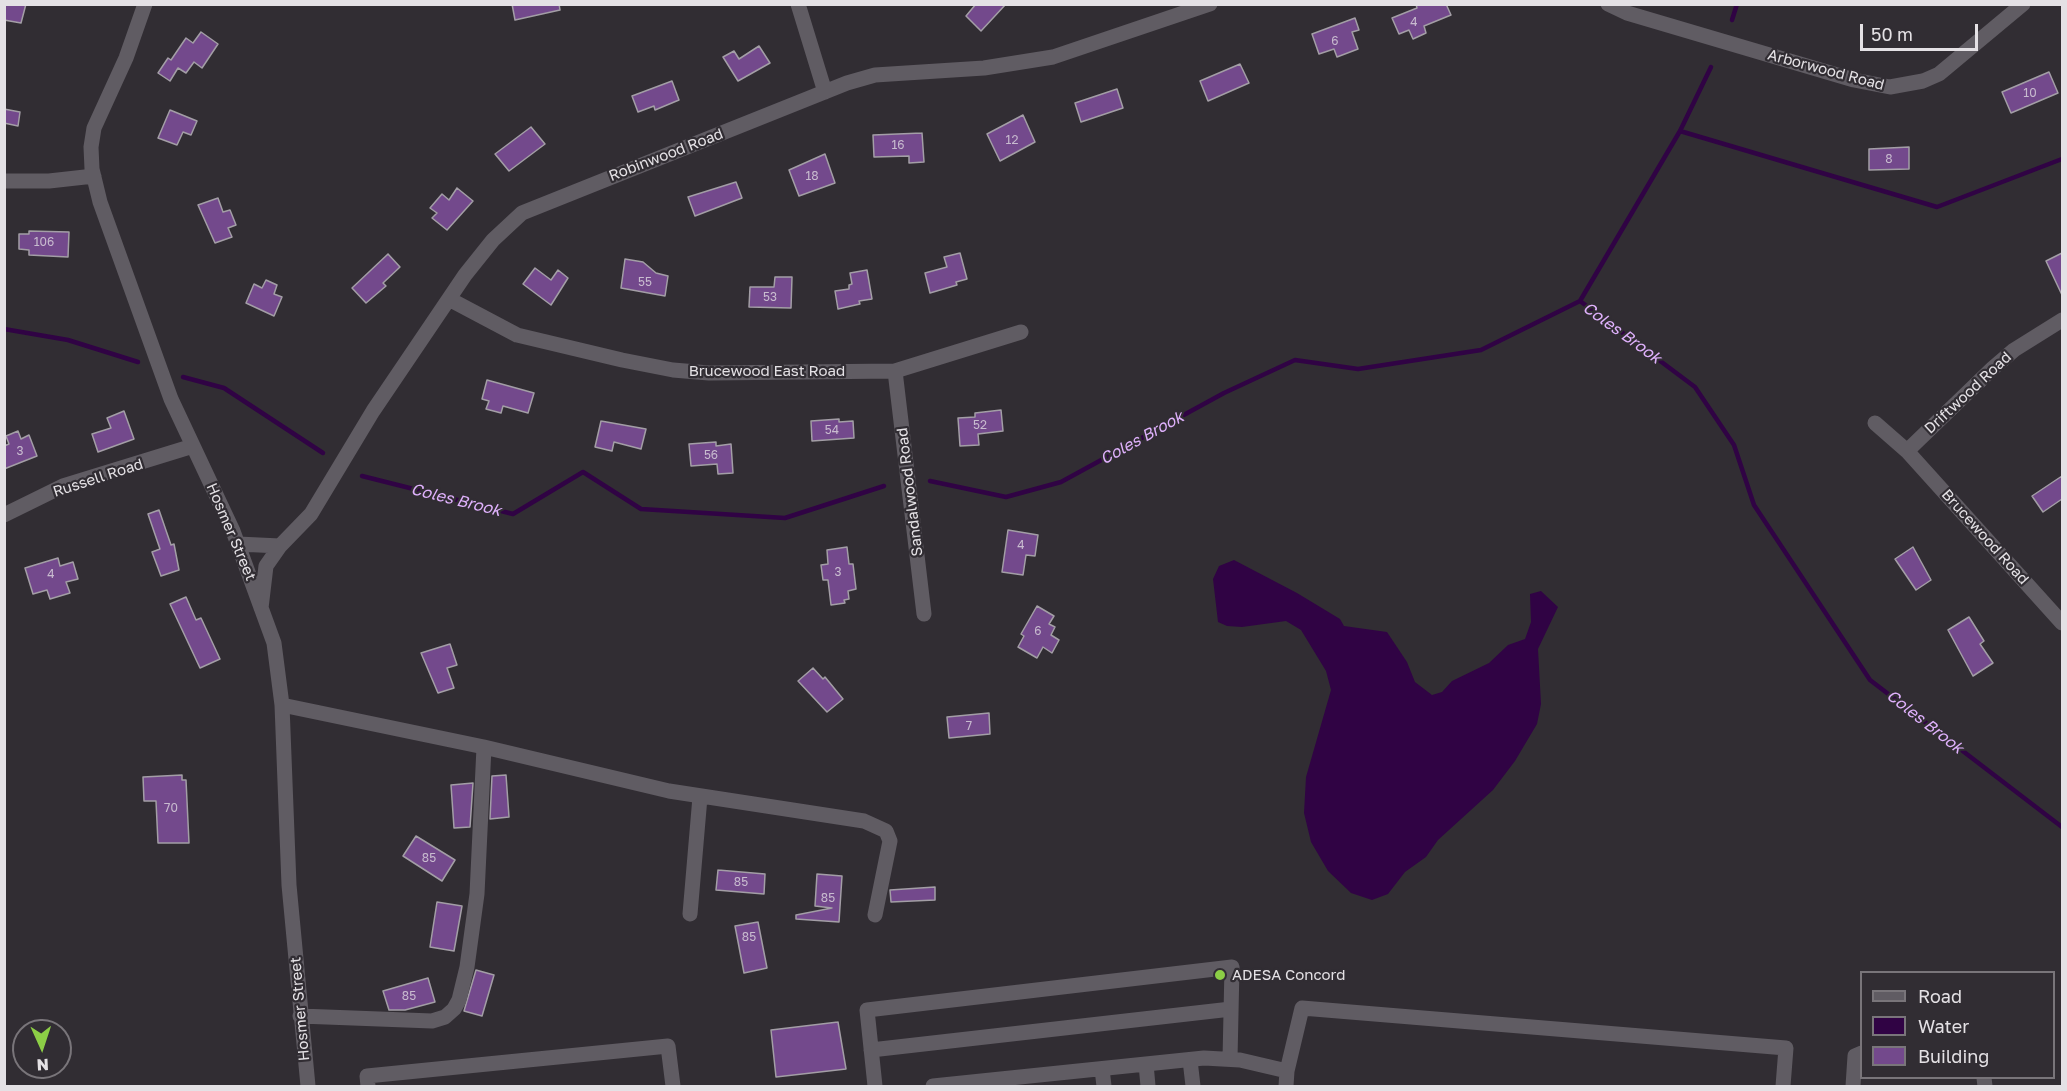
<!DOCTYPE html>
<html>
<head>
<meta charset="utf-8">
<style>
	body { margin:0 }
	#map { position:relative; width:2067px; height:1091px; overflow:hidden; background:#312d33; font-family:"Golos Text",sans-serif }
	canvas { display:block }
	.frame { position:absolute; inset:0; border:6px solid #e4e1e5; pointer-events:none }
	.legend { position:absolute; left:1860px; top:971px; width:195px; height:108px; box-sizing:border-box; background:#312d33; border:2px solid #79757a; margin:0; padding:8px 10px; list-style:none; font-size:18px; color:#e4e1e5 }
	.legend li { display:flex; align-items:center; gap:12px; height:30px }
	.legend b { width:30px; border:2px solid #79757a }
	.north { position:absolute; left:12px; top:1019px; width:60px; height:60px; box-sizing:border-box; background:#312d33; border:2px solid #79757a; border-radius:50%; rotate:177deg; font-size:16px; font-weight:700; line-height:24px; text-align:center; color:#e4e1e5 }
	.north::after { content:''; display:block; margin:auto; width:21px; height:27px; background:#8cce46; clip-path:polygon(50% 0,100% 100%,50% 72%,0 100%) }
	.scale { position:absolute; left:1860px; top:24px; width:118px; height:27px; box-sizing:border-box; border:3px solid #e4e1e5; border-top:0; padding-left:8px; font-size:18px; line-height:21px; white-space:nowrap; color:#e4e1e5; -webkit-text-stroke:4px #312d33; paint-order:stroke }
</style>
</head>
<body>
<div id="map">
<canvas width="2067" height="1091"></canvas>
<div class="frame"></div>
<ul class="legend">
<li><b style="height:8px;background:#605c63"></b>Road</li>
<li><b style="height:16px;background:#300344"></b>Water</li>
<li><b style="height:16px;background:#73498c"></b>Building</li>
</ul>
<div class="north">N</div>
<div class="scale">50 m</div>
</div>
<script>
const ctx = document.querySelector('canvas').getContext('2d');
ctx.lineJoin = 'round';
function fill(path, color) {
  ctx.fillStyle = color;
  ctx.fill(path, 'evenodd');
}
function poly(rows) {
  const path = new Path2D();
  for (const r of rows) {
    path.moveTo(r[0], r[1]);
    for (let i = 2; i < r.length; i += 2) path.lineTo(r[i], r[i + 1]);
  }
  return path;
}
function trace(path, color, width, dash) {
  ctx.strokeStyle = color;
  ctx.lineWidth = width;
  ctx.lineCap = dash ? 'butt' : 'round';
  ctx.setLineDash(dash || []);
  ctx.stroke(path);
}
function drawText(font, color, halo, rows, align = 'center') {
  ctx.font = font + ' "Golos Text",sans-serif';
  ctx.lineWidth = 4.5;
  ctx.setLineDash([]);
  ctx.textBaseline = 'middle';
  ctx.strokeStyle = halo;
  ctx.fillStyle = color;
  for (const [text, x, y, turn = 0] of rows) {
    ctx.save();
    ctx.translate(x, y);
    ctx.rotate((+turn || 0) * Math.PI / 180);
    ctx.textAlign = isNaN(turn) ? turn : align;
    if (halo) ctx.strokeText(text, 0, 0);
    ctx.fillText(text, 0, 0);
    ctx.restore();
  }
}
fill(poly([
	[1234,560,1297,593,1340,619,1344,626,1387,632,1407,662,1415,682,1432,695,1442,692,1452,681,1489,663,1508,645,1525,639,1531,622,1530,594,1541,591,1558,607,1538,649,1541,704,1537,724,1515,761,1493,790,1438,840,1426,857,1405,872,1388,894,1372,900,1351,893,1328,871,1311,842,1304,813,1306,777,1331,690,1326,671,1301,630,1286,621,1242,627,1227,626,1218,622,1213,579,1219,566]
]), '#300344');
trace(poly([
	[1732,20,1737,4],
	[1680,131,1937,207,2062,159],
	[1580,301,1680,131,1711,67],
	[4,329,68,340,138,362],
	[183,377,224,388,323,453],
	[362,476,513,514,583,472,641,509,785,518,884,486],
	[930,481,1006,497,1061,482,1224,393,1295,360,1358,369,1481,350,1580,301,1695,387,1734,445,1754,505,1870,680,2062,827]
]), '#300344', 4.5);
const building = poly([
	[4,4,26,4,21,23,4,20,4,4],
	[512,4,559,4,560,10,515,20,512,4],
	[976,4,1006,4,981,31,966,16,976,4],
	[1416,4,1446,4,1451,15,1424,26,1426,33,1413,39,1409,30,1399,34,1392,18,1417,8,1416,4],
	[1355,18,1359,30,1352,32,1358,49,1337,57,1334,49,1319,54,1312,34,1355,18],
	[201,32,218,44,202,68,194,62,186,73,178,68,170,81,158,73,168,58,171,60,186,38,193,43,201,32],
	[759,46,770,63,738,81,723,57,734,51,739,59,759,46],
	[1240,64,1249,83,1208,101,1200,81,1240,64],
	[2049,72,2058,93,2011,113,2002,92,2049,72],
	[672,81,679,100,655,110,654,106,638,112,632,96,672,81],
	[1117,89,1123,108,1081,122,1075,103,1117,89],
	[4,109,20,112,18,126,4,123,4,109],
	[170,110,197,121,191,135,183,132,177,145,158,138,170,110],
	[1023,115,1035,142,1000,161,987,134,1023,115],
	[531,127,545,144,509,171,495,154,531,127],
	[922,133,924,162,909,163,909,156,874,157,873,135,922,133],
	[1909,147,1909,169,1869,170,1869,149,1909,147],
	[825,154,835,183,799,196,789,170,825,154],
	[736,182,742,198,695,216,688,197,736,182],
	[457,188,473,201,447,230,432,218,437,213,430,208,442,194,449,200,457,188],
	[218,198,223,212,230,210,236,225,228,228,232,237,215,243,198,205,218,198],
	[29,231,69,232,68,257,29,255,29,250,19,249,19,234,29,234,29,231],
	[960,253,967,279,956,282,957,285,930,293,925,273,947,267,944,257,960,253],
	[2062,253,2062,295,2046,261,2062,253],
	[388,254,400,267,383,283,386,286,366,303,352,288,388,254],
	[625,259,643,262,656,273,668,276,665,296,621,288,625,259],
	[535,268,551,280,558,270,568,278,551,305,523,284,535,268],
	[867,270,872,299,859,301,860,304,838,309,835,291,849,289,849,285,852,284,850,273,867,270],
	[775,277,792,277,791,308,749,307,750,287,774,287,775,277],
	[266,280,277,285,274,294,282,297,274,316,246,303,254,284,262,288,266,280],
	[487,380,534,393,528,413,503,406,501,413,486,409,489,401,482,399,487,380],
	[1001,410,1003,431,978,434,979,445,960,446,958,418,975,417,975,413,1001,410],
	[124,411,134,439,98,452,92,434,111,428,107,418,124,411],
	[839,419,839,422,853,421,854,438,812,441,811,421,839,419],
	[601,421,646,429,641,449,614,442,612,451,595,447,601,421],
	[18,431,21,439,29,435,37,456,4,469,4,446,9,444,6,436,18,431],
	[716,442,716,446,731,444,733,473,718,474,717,464,691,466,689,444,716,442],
	[2062,476,2062,499,2043,512,2032,496,2062,476],
	[159,510,171,545,174,544,179,570,161,576,152,552,160,549,148,514,159,510],
	[1008,530,1038,535,1035,556,1026,555,1023,575,1002,572,1008,530],
	[847,547,849,564,853,564,856,589,848,591,849,599,844,600,845,603,831,605,828,580,823,580,821,565,828,564,827,550,847,547],
	[1913,547,1931,580,1916,590,1895,559,1913,547],
	[58,558,60,566,73,562,78,579,66,582,70,593,50,599,47,590,33,594,25,568,58,558],
	[186,597,196,620,201,618,220,659,200,668,170,604,186,597],
	[1037,606,1054,616,1049,624,1055,627,1051,635,1059,640,1052,653,1043,647,1037,658,1018,647,1024,636,1021,634,1037,606],
	[1969,617,1984,641,1980,644,1993,663,1973,676,1948,630,1969,617],
	[450,644,457,665,447,668,454,688,438,693,421,653,450,644],
	[813,668,823,679,825,677,843,699,827,712,798,681,813,668],
	[989,713,990,734,949,738,947,717,989,713],
	[182,775,182,780,186,780,189,843,158,843,156,801,144,801,143,777,182,775],
	[506,775,509,817,490,819,492,776,506,775],
	[473,783,470,827,454,828,451,785,473,783],
	[416,836,455,860,442,881,403,856,416,836],
	[718,870,765,874,764,894,716,890,718,870],
	[817,874,842,876,839,922,796,919,796,915,832,908,815,906,817,874],
	[935,887,935,900,891,902,890,890,935,887],
	[437,902,462,906,454,951,430,947,437,902],
	[758,922,767,968,744,973,735,926,758,922],
	[476,970,494,975,482,1016,464,1011,476,970],
	[428,978,435,1002,405,1010,389,1010,383,991,428,978],
	[838,1022,846,1069,776,1077,771,1030,838,1022]
]);
fill(building, '#73498c');
trace(building, '#a39ea6', 1.5);
trace(poly([
	[145,4,126,58,94,128,91,147,92,169,100,202,171,399,233,531,274,643,282,705,289,885,308,1086],
	[798,4,825,92],
	[1608,4,1627,13,1854,80,1890,87,1923,81,1939,74,2023,4],
	[4,181,49,181,94,176],
	[449,299,517,335,622,360,673,370,709,373,895,371,1021,332],
	[895,371,924,614],
	[1875,423,1907,451,2062,623],
	[1907,451,1993,368,2014,350,2062,320],
	[4,515,63,486,193,446],
	[238,544,280,546],
	[261,608,266,566,280,546,311,514,373,411,465,275,493,240,522,213,847,83,875,75,984,68,1053,57,1210,4],
	[282,705,484,747],
	[690,914,700,797],
	[300,1016,432,1021,445,1017,454,1009,459,1000,467,967,477,894,484,747,669,791,864,821,886,831,890,841,875,915],
	[871,1050,1231,1009],
	[1190,1060,1193,1086],
	[1146,1064,1148,1086],
	[1102,1069,1104,1086],
	[1984,1078,1985,1086],
	[368,1086,367,1076,668,1046,673,1086],
	[875,1086,867,1010,1232,967,1230,1059],
	[933,1086,1204,1058,1240,1060,1287,1071,1302,1008,1786,1048,1783,1086],
	[1286,1086,1287,1071],
	[1853,1086,1855,1056,1862,1053]
]), '#605c63', 15);
for (const [x, y, r, color] of [
	[1220,975,6,"#8cce46"]
]) {
  const dot = new Path2D();
  dot.arc(x, y, r, 0, 2 * Math.PI);
  ctx.fillStyle = color;
  ctx.fill(dot);
  trace(dot, '#312d33', 2);
}
drawText('12px', '#c8bbcf', null, [
	["4",1414,22],
	["6",1335,41],
	["10",2030,93],
	["12",1012,140],
	["16",898,145],
	["8",1889,159],
	["18",812,176],
	["106",44,242],
	["55",645,282],
	["53",770,297],
	["52",980,425],
	["54",832,430],
	["3",20,451],
	["56",711,455],
	["4",1021,545],
	["3",838,572],
	["4",51,574],
	["6",1038,631],
	["7",969,726],
	["70",171,808],
	["85",429,858],
	["85",741,882],
	["85",828,898],
	["85",749,937],
	["85",409,996]
]);
drawText('15px', '#e4e1e5', '#312d33', [
	["Arborwood Road",1826,70,15],
	["Robinwood Road",666,155,-21],
	["Brucewood East Road",767,371],
	["Driftwood Road",1968,393,-43],
	["Russell Road",98,478,-18],
	["Sandalwood Road",910,492,-97],
	["Hosmer Street",231,532,67],
	["Brucewood Road",1985,537,48],
	["Hosmer Street",300,1009,-95]
]);
drawText('15px', '#e4e1e5', '#312d33', [
	["ADESA Concord",1232,975]
], 'left');
drawText('italic 16px', '#dfb1fc', '#312d33', [
	["Coles Brook",1622,333,36],
	["Coles Brook",1142,438,-29],
	["Coles Brook",456,500,14],
	["Coles Brook",1925,722,38]
]);
</script>
</body>
</html>
